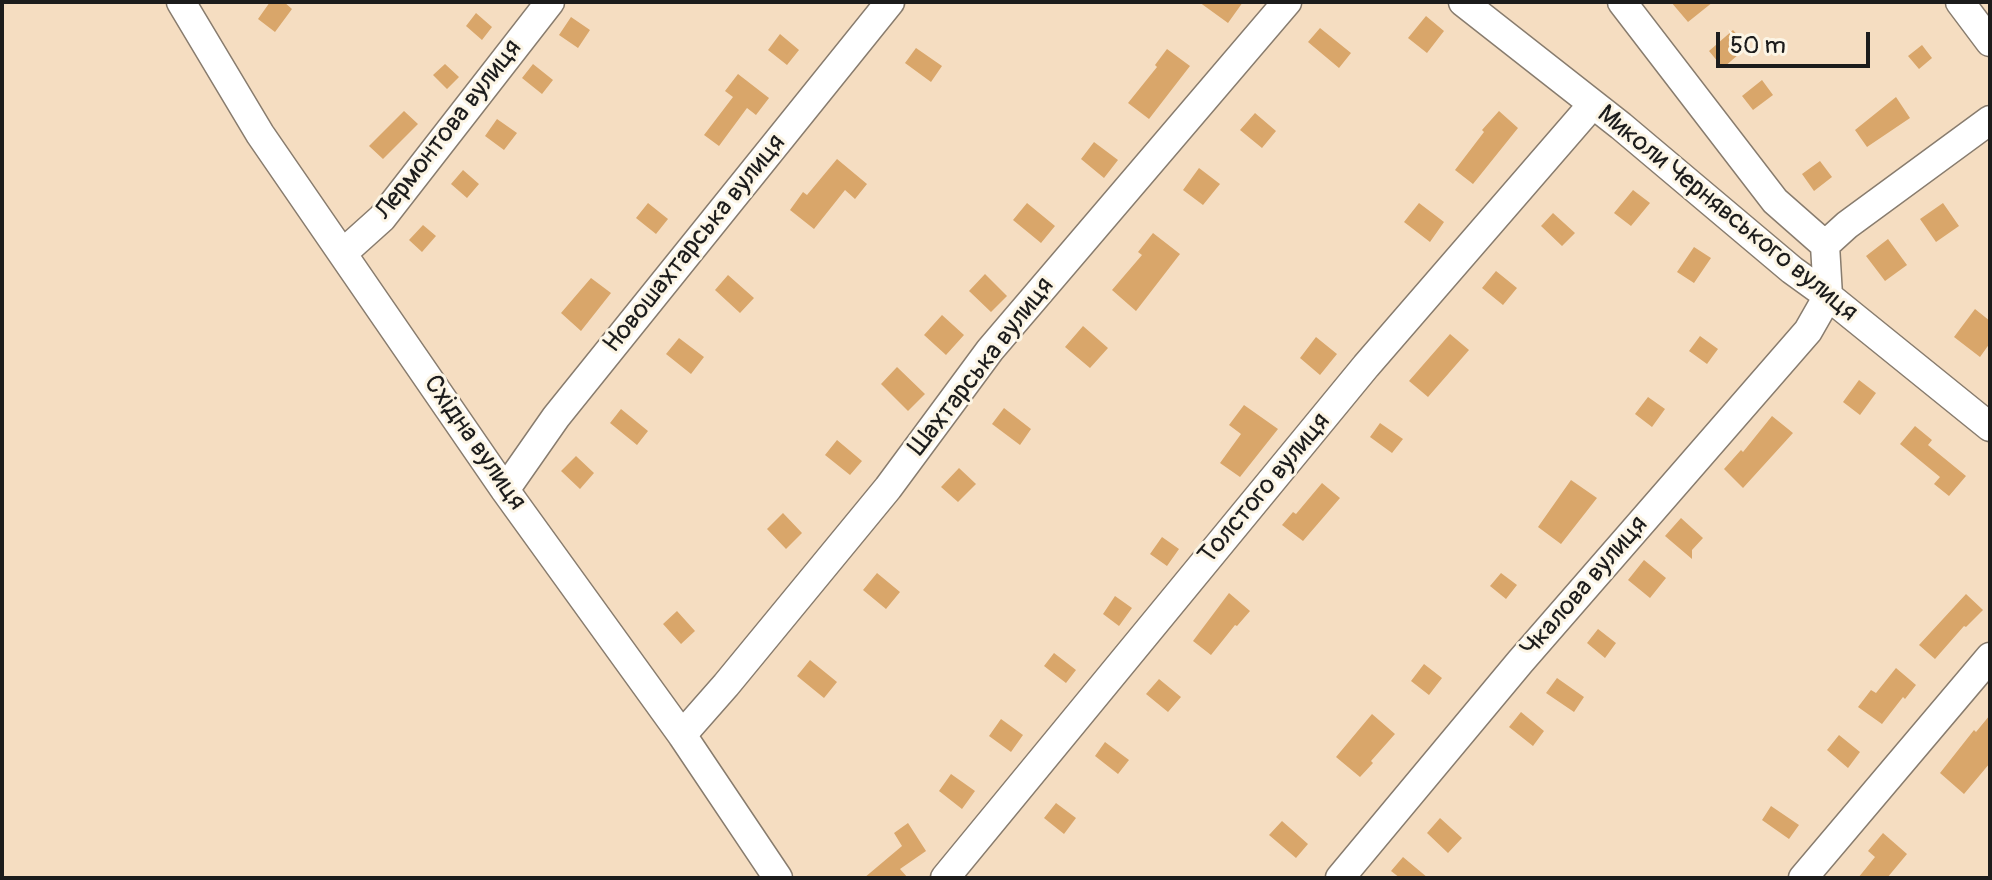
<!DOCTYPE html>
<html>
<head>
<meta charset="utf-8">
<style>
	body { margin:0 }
	#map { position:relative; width:1992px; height:880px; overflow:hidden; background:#f5ddc1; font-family:Pangolin,sans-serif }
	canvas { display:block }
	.frame { position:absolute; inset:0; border:4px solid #1c1c1c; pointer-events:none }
	.scale { position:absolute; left:1716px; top:32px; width:154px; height:36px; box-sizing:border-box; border:4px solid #1c1c1c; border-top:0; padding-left:10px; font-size:24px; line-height:28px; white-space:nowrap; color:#1c1c1c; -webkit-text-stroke:6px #fcf5e5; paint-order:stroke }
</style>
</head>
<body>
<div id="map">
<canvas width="1992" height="880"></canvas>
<div class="frame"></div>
<div class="scale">50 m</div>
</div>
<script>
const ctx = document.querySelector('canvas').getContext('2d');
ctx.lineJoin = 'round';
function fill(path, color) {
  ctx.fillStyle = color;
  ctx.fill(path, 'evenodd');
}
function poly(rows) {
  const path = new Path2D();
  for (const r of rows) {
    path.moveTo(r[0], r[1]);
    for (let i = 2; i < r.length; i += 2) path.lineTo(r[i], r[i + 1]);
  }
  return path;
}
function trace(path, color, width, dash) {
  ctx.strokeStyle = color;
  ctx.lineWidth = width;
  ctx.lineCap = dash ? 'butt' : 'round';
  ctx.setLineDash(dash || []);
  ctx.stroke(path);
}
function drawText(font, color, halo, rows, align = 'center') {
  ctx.font = font + ' Pangolin,sans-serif';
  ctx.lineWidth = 6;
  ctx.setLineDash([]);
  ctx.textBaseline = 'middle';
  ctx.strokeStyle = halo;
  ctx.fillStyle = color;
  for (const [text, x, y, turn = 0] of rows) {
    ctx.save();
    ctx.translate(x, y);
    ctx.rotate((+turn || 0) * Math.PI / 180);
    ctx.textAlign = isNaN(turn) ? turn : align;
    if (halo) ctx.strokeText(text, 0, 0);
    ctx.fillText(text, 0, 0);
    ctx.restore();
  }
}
fill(poly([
	[270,2,284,2,292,9,275,32,258,19],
	[1199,2,1243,2,1228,23],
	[1671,2,1713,2,1688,22],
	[476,13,492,27,482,40,466,26],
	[1426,16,1444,31,1427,53,1408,38],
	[571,17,590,30,578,48,559,35],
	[1320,28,1351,53,1339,68,1308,42],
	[1733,30,1747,47,1723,68,1709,51],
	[780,34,799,50,787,65,768,50],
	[1922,45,1932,58,1919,69,1908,56],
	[916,48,942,66,931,82,905,63],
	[1167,49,1190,66,1149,119,1128,103,1157,67,1155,65],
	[445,64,459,77,447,89,433,75],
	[533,64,553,80,542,94,522,78],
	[738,74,769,98,756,115,747,108,719,146,704,135,733,97,725,91],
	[1762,80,1773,95,1753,110,1742,96],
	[1896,97,1910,118,1867,147,1855,130],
	[404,111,418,124,383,159,369,146],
	[1499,111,1518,128,1473,184,1455,170,1484,132,1482,130],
	[1255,113,1276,131,1262,148,1240,130],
	[497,119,517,133,504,150,485,136],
	[1094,142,1118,160,1104,178,1081,159],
	[837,159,867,184,855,199,845,190,814,229,790,210,803,192,807,195],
	[1820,161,1832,177,1814,191,1802,174],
	[1199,168,1220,184,1203,205,1183,190],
	[463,170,479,184,467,198,451,184],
	[1633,190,1650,203,1631,226,1614,213],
	[648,203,668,219,656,234,636,218],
	[1027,203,1055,226,1041,243,1013,220],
	[1419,203,1444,222,1430,242,1404,222],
	[1943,203,1959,226,1936,242,1920,219],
	[1553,213,1575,233,1562,246,1541,226],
	[423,225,436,236,422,252,409,240],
	[1153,233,1180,254,1136,311,1112,290,1142,255,1138,252],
	[1888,239,1907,265,1885,281,1866,256],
	[1694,247,1711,258,1694,283,1677,272],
	[1496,271,1517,288,1503,305,1482,288],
	[985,274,1007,296,991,312,969,291],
	[728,275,754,298,740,313,715,290],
	[591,278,611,293,581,331,561,313],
	[1975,309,1990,321,1990,343,1980,357,1954,337],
	[942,315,964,335,946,355,924,335],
	[1083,326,1108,348,1090,368,1065,347],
	[1450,334,1469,350,1428,397,1409,381],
	[1700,336,1718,349,1707,364,1689,351],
	[1316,337,1337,354,1320,375,1300,358],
	[679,338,704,357,691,374,666,354],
	[897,367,925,394,908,411,881,384],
	[1859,380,1876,393,1860,415,1843,402],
	[1648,397,1665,409,1652,427,1635,414],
	[1244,405,1278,429,1240,477,1220,463,1241,434,1229,425],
	[1004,408,1031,429,1020,445,992,424],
	[621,409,648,431,637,445,610,423],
	[1772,416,1793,433,1743,488,1724,469,1741,450,1743,452],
	[1380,423,1403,439,1392,453,1370,437],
	[1915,426,1932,440,1928,445,1966,476,1949,496,1934,484,1940,477,1900,444],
	[837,440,862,461,850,475,825,455],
	[576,456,594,473,580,489,561,471],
	[959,468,976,484,958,502,941,487],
	[1571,480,1597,498,1561,544,1538,527],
	[1322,483,1340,498,1303,541,1282,525,1293,512,1296,514],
	[783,513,802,533,786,549,767,529],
	[1681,518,1703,538,1692,550,1692,559,1665,536],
	[1162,537,1179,549,1167,566,1150,554],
	[1644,560,1666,578,1650,598,1628,580],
	[877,573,900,592,886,609,863,590],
	[1501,573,1517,585,1506,599,1490,586],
	[1229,593,1250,611,1237,626,1235,625,1211,655,1193,641],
	[1966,594,1983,610,1966,627,1964,626,1935,659,1919,645],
	[1115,596,1132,608,1119,626,1103,614],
	[677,611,695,631,681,644,663,624],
	[1598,629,1616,643,1605,658,1587,643],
	[1054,653,1076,670,1066,683,1044,666],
	[810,660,837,682,824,698,797,676],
	[1424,664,1442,678,1429,695,1411,681],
	[1896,668,1916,685,1905,699,1903,697,1882,724,1858,707,1871,690,1876,693],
	[1557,678,1584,697,1574,712,1546,693],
	[1159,679,1181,697,1168,712,1146,694],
	[1521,712,1544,731,1533,746,1509,727],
	[1372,714,1395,734,1371,761,1373,763,1360,777,1336,757],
	[1990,715,1990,763,1964,794,1940,773,1974,730,1976,732],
	[1001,719,1023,735,1011,752,989,736],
	[1839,735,1860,752,1848,768,1827,750],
	[1105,742,1129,760,1118,774,1095,756],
	[951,774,975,791,962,809,939,791],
	[1056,803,1076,818,1064,834,1044,818],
	[1771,806,1799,825,1789,839,1762,820],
	[1440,818,1462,838,1448,853,1427,833],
	[1282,821,1308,844,1296,858,1269,835],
	[908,823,926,851,900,869,908,878,864,878,902,846,894,833],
	[1883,833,1907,854,1887,878,1858,878,1875,857,1868,851],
	[1403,857,1428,878,1400,878,1391,871]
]), '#d9a66a');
const minor = poly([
	[181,2,260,134,505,490,682,735,778,878],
	[1463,2,1621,126,1792,270,1828,296,1990,427],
	[1622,2,1775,201,1825,245],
	[1960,2,1990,42],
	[1825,245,1847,225,1990,120],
	[343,253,382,218,550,2],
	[505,490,556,417,890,2],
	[682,735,726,685,888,488,990,350,1287,2],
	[945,878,1366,366,1592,105],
	[1340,878,1520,662,1808,331,1828,296,1825,245],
	[1803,878,1990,657]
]);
trace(minor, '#887c6e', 31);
trace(minor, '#fff', 28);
drawText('26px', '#1c1c1c', '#fcf5e5', [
	["Лермонтова вулиця",449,130,-52],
	["Миколи Чернявського вулиця",1727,214,39],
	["Новошахтарська вулиця",695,244,-51],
	["Шахтарська вулиця",982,367,-52],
	["Східна вулиця",474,443,55],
	["Толстого вулиця",1265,489,-50],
	["Чкалова вулиця",1585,587,-49]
]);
</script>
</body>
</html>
